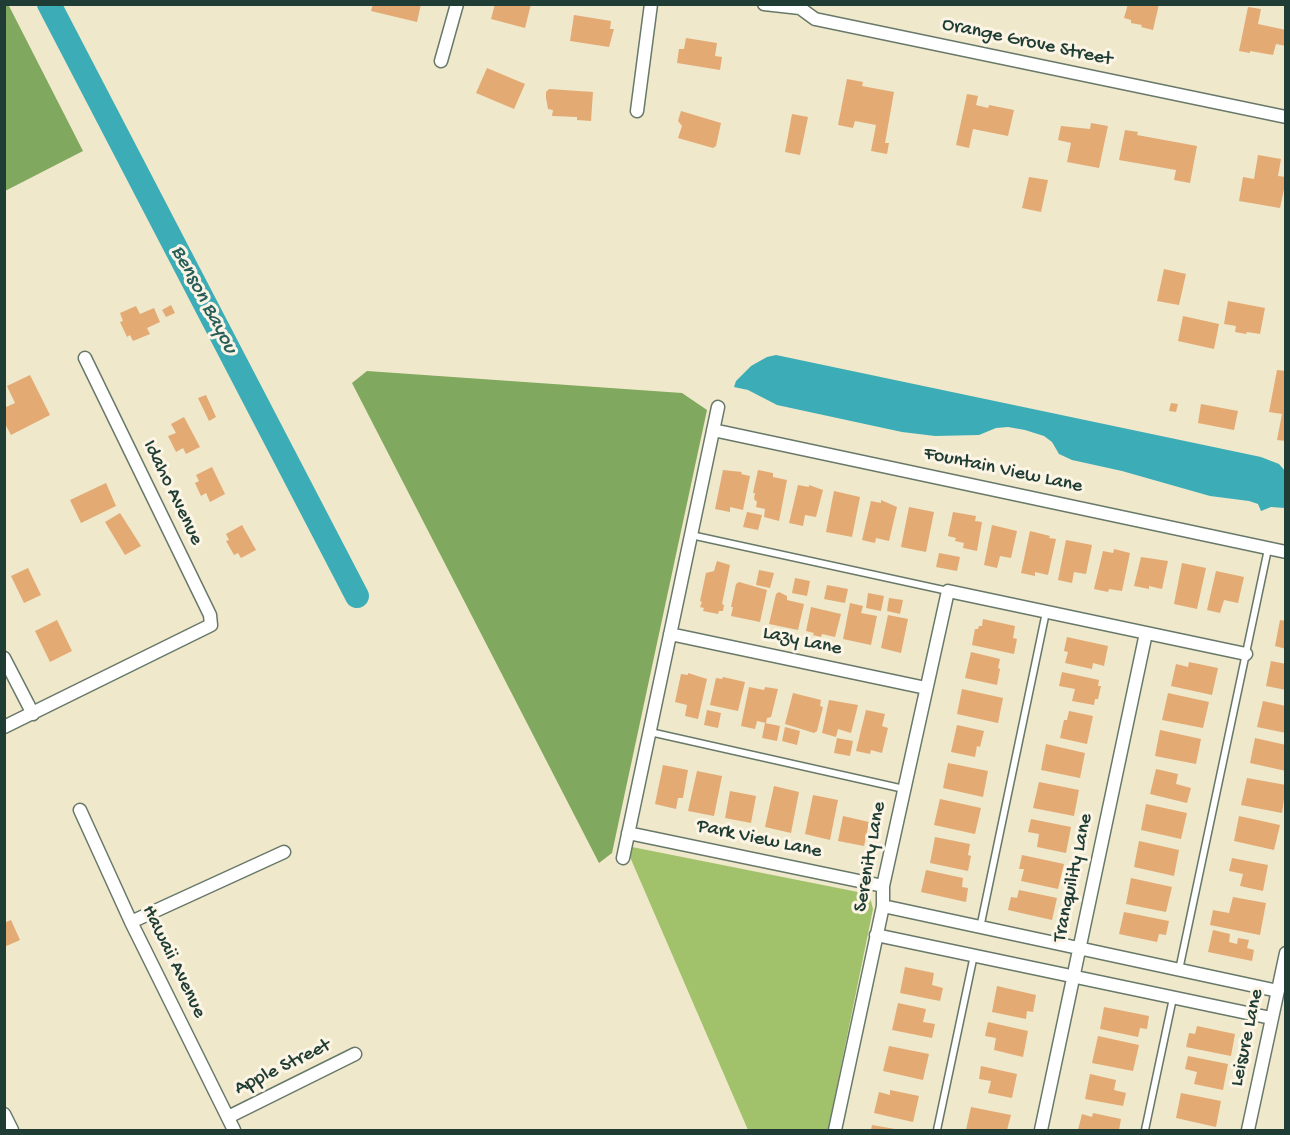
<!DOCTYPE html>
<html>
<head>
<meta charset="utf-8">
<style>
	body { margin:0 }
	#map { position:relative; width:1290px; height:1135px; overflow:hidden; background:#efe8cb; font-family:"Gochi Hand",sans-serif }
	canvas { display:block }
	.frame { position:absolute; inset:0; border:6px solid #1f3d34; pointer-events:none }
</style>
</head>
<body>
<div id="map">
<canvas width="1290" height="1135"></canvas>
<div class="frame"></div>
</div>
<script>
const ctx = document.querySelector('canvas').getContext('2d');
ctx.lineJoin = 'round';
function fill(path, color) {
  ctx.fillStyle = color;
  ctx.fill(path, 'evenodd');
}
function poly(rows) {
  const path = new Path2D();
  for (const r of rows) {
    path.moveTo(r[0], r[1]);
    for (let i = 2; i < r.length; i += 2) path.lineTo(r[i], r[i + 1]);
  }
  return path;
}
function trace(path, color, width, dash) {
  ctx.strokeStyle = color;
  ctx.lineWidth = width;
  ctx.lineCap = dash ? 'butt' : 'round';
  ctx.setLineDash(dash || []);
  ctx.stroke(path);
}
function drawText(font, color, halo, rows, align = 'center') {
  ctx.font = font + ' "Gochi Hand",sans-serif';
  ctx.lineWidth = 6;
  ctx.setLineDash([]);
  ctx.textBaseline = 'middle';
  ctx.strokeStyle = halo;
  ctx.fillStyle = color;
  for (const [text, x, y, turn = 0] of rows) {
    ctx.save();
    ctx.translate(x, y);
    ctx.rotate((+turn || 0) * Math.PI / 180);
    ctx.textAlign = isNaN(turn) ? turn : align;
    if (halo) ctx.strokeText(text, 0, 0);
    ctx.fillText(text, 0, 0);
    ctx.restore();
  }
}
fill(poly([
	[632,847,863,893,870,897,873,909,828,1130,748,1130,630,857]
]), '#a1c26a');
fill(poly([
	[8,4,83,151,5,191,4,5],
	[367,371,682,393,707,410,612,853,599,863,352,383]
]), '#80a85e');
fill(poly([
	[776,355,1261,457,1279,464,1285,471,1285,508,1271,507,1261,511,1258,504,1249,501,1210,496,1122,471,1072,460,1059,454,1052,442,1044,436,1025,430,1008,427,996,428,979,435,935,436,902,432,777,405,748,390,734,387,736,381,751,366,767,357]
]), '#3cadb6');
trace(poly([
	[49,4,357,596]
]), '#3cadb6', 24);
fill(poly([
	[373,4,421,4,417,22,371,11],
	[495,4,531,4,525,28,491,19],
	[1128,4,1159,4,1153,30,1141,27,1142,25,1131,23,1131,20,1124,18],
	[1248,7,1261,9,1258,24,1286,30,1286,46,1276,44,1273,55,1250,51,1250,53,1239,51],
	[574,15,611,21,610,29,614,29,609,47,570,41],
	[686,38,717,43,715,56,722,57,720,70,677,63,679,49,684,49],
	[487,68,525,84,514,109,476,93],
	[847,79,863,82,862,86,894,92,885,143,889,143,887,154,871,151,876,125,855,121,853,128,838,125],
	[549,89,593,92,591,121,577,120,577,117,552,116,553,110,548,109,546,98,546,92],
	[967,94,978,96,976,105,988,108,989,105,1014,110,1008,136,973,129,969,148,956,145],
	[681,111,721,123,716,146,713,148,678,138,682,126,678,121],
	[792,114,808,117,800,155,785,152],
	[1091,123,1108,126,1099,168,1067,162,1071,143,1058,140,1061,126,1090,129],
	[1125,130,1138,132,1137,135,1197,146,1190,183,1174,180,1176,170,1119,160],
	[1258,155,1281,159,1278,176,1286,177,1286,180,1280,208,1239,201,1243,177,1254,179],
	[1029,177,1048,180,1041,212,1022,208],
	[1164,269,1186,274,1179,305,1157,301],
	[1228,301,1265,308,1260,334,1247,332,1246,334,1235,332,1236,326,1224,324],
	[171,305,175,313,166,317,162,310],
	[136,306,140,314,154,308,160,322,147,328,150,334,133,341,130,335,127,337,120,322,123,321,120,313],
	[1183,316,1219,324,1214,349,1178,341],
	[1277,370,1286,371,1286,441,1277,440,1282,414,1269,412],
	[30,375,50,415,11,435,4,422,4,408,15,403,7,386],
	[206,395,216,417,209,421,198,398],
	[1171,403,1178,404,1176,412,1169,411],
	[1201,404,1238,411,1234,430,1198,423],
	[184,417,200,447,186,454,183,448,176,452,168,436,176,433,171,424],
	[212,467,225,494,210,502,206,493,201,496,195,483,199,481,196,475],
	[723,470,742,472,741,474,750,476,743,510,730,507,730,512,715,509],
	[758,470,773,473,773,477,787,480,779,521,764,517,765,509,756,507,757,502,754,499,755,493,753,493],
	[106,483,116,506,81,523,70,500],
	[798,485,809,487,809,485,823,490,816,517,805,515,803,526,789,523],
	[834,491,860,497,852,537,826,532],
	[881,500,897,507,889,541,876,538,875,543,862,540,871,501,881,503],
	[909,507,934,512,926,552,901,547],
	[747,512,762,515,758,530,743,527],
	[953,512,976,516,975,521,982,522,977,551,963,548,964,543,955,541,956,538,948,536],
	[120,513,141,546,125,555,105,522],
	[242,525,256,550,241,558,238,553,234,555,226,541,229,540,226,534],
	[992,525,1017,531,1011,558,1000,556,997,568,984,565],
	[1030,531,1050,536,1049,538,1056,539,1048,575,1035,572,1035,576,1021,573],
	[1066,540,1092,545,1086,574,1074,572,1072,583,1058,580],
	[1114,549,1130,553,1122,591,1109,589,1108,592,1094,589,1103,551,1113,553],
	[939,553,960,557,957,571,936,567],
	[1141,557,1168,561,1162,589,1149,586,1149,589,1134,586],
	[717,561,730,565,722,604,724,605,723,611,719,611,718,614,703,611,704,608,700,607,702,602,700,601,706,573,714,571],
	[1182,563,1206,568,1197,609,1174,604],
	[28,568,41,595,24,603,11,576],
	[759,570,774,573,770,588,756,585],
	[1216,571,1244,577,1238,603,1224,600,1220,613,1207,610],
	[795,578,810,581,807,596,792,593],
	[739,582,767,590,760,622,731,616,733,607,731,607,736,584],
	[827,585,848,589,845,603,824,599],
	[779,592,787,596,787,600,804,604,798,630,769,624,776,594],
	[868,593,884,596,881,611,866,608],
	[889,598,903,600,900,614,887,611],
	[850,603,863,606,861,613,877,616,871,645,843,639],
	[811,607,841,614,835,637,822,634,821,637,813,635,814,633,806,631],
	[888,615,908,619,901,653,881,648],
	[983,619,1015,626,1013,638,1017,639,1014,654,972,645,975,629,978,629,979,626,982,626],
	[57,620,72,651,50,662,35,631],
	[1280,620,1286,621,1286,649,1275,646],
	[1067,637,1108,646,1104,666,1093,663,1092,669,1065,663,1068,652,1064,651],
	[971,652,1000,659,998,668,1000,669,997,685,965,678],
	[1271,661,1286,664,1286,690,1266,686],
	[1189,662,1218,668,1212,695,1171,686,1176,664,1188,667],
	[1062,672,1099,680,1098,686,1101,686,1098,699,1095,699,1094,705,1072,701,1075,689,1059,686],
	[688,673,707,679,698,719,685,716,687,705,675,702,681,674,688,675],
	[723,677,745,682,738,711,710,705,716,678,722,679],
	[749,687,764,690,765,687,778,689,771,717,767,718,766,723,757,721,755,729,741,726],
	[962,689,1003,698,998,723,957,714],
	[793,693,821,700,820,706,823,707,817,731,814,733,785,724],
	[1168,693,1209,702,1203,728,1162,720],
	[829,700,858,705,851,733,838,729,836,737,822,733],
	[1263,701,1286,706,1286,733,1257,727],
	[707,710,721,713,718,728,704,725],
	[866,710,885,714,882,726,888,728,882,753,871,750,870,754,856,751],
	[1069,711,1093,716,1087,744,1060,738,1064,720,1067,720],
	[765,723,780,726,777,741,762,738],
	[957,725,984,731,980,747,977,746,975,757,951,752],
	[785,727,800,731,797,745,782,741],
	[1160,730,1201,739,1196,764,1155,756],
	[837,738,853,741,850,756,834,753],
	[1255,738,1286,745,1286,771,1250,763],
	[1046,744,1085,753,1080,778,1041,770],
	[948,763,988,771,983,797,943,788],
	[663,765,688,770,683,798,678,798,676,809,655,804],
	[1156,769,1178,774,1176,784,1191,788,1187,803,1150,794],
	[697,771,722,776,714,816,688,811],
	[1247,778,1286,785,1282,813,1241,805],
	[1039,782,1079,790,1074,816,1033,808],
	[774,786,799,792,791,833,765,827],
	[730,791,756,796,751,823,725,818],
	[813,795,838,800,830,840,805,834],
	[940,799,981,808,975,834,934,825],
	[1146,804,1187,813,1181,839,1141,830],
	[843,816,869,822,864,846,838,841],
	[1239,816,1280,825,1274,850,1234,841],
	[1031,819,1071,827,1066,853,1037,847,1039,834,1028,832],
	[935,837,970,844,968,855,971,856,968,871,930,863],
	[1139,841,1179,850,1174,876,1134,867],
	[1022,855,1064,864,1058,889,1021,881,1024,869,1019,869],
	[1232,858,1268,865,1263,891,1240,886,1243,874,1229,871],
	[926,870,963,878,962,887,968,888,966,902,921,892],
	[1131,878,1172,887,1166,912,1126,904],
	[1019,890,1057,898,1052,920,1008,910,1011,897,1017,898],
	[1233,897,1266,903,1260,935,1210,925,1213,910,1229,913],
	[1124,912,1169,921,1166,935,1159,934,1157,942,1119,934],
	[11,920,20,940,4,947,4,923],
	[1213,930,1230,934,1229,942,1237,944,1238,938,1249,940,1247,948,1254,950,1252,961,1208,952],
	[905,967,934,973,932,985,943,988,940,1001,900,993],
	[997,986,1036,995,1033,1012,1027,1011,1026,1019,992,1012],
	[898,1003,926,1009,923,1022,935,1024,932,1038,892,1030],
	[1104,1007,1149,1016,1147,1029,1140,1028,1138,1037,1100,1029],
	[988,1022,1028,1031,1023,1057,994,1050,996,1038,985,1036],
	[1197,1026,1235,1034,1231,1056,1186,1047,1189,1033,1195,1034],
	[1098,1036,1139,1045,1133,1071,1092,1063],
	[889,1046,929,1054,923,1080,883,1071],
	[1188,1056,1228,1064,1223,1090,1194,1084,1197,1072,1185,1069],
	[981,1066,1017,1074,1012,1098,988,1093,991,1081,979,1079],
	[1090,1074,1116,1080,1114,1090,1126,1093,1123,1106,1085,1099],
	[890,1090,919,1096,913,1122,874,1113,879,1092,890,1095],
	[1181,1093,1221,1101,1216,1127,1176,1118],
	[971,1107,1011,1115,1007,1130,966,1130],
	[1093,1113,1121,1119,1119,1130,1078,1130,1082,1114,1092,1117],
	[872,1125,895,1129,895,1130,871,1130]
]), '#e3aa74');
const service = poly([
	[691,535,948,591],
	[650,732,904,789],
	[980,928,1046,612],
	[1179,970,1268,549],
	[937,1130,974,955],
	[1145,1130,1173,998]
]);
const minor = poly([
	[764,4,800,8,815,19,1286,117],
	[441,61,457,4],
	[637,111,651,4],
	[713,430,1286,552],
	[670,634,926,688],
	[4,658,33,714],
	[4,727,211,625,210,615,85,358],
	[80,810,131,922,234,1130],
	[628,833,883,886],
	[623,858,718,407],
	[883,906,1278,991],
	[131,922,284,852],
	[876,935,1271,1018],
	[4,1114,12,1130],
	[228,1117,355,1054],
	[835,1130,883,906,883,886,948,591,1246,654],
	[1041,1130,1146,633],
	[1248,1130,1286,953]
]);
trace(service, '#687969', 9);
trace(minor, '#687969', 15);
trace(service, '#fff', 6);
trace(minor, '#fff', 12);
drawText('20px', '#1f3d34', '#fcf5e5', [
	["Orange Grove Street",1027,43,12],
	["Fountain View Lane",1003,471,12],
	["Idaho Avenue",172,493,64],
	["Lazy Lane",802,642,12],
	["Park View Lane",759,840,12],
	["Serenity Lane",871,857,-80],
	["Tranquility Lane",1074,878,-78],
	["Hawaii Avenue",173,962,64],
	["Leisure Lane",1248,1038,-78],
	["Apple Street",283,1068,-26]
]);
drawText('italic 21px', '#285f5b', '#fcf5e5', [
	["Benson Bayou",203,300,62]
]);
</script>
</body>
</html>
